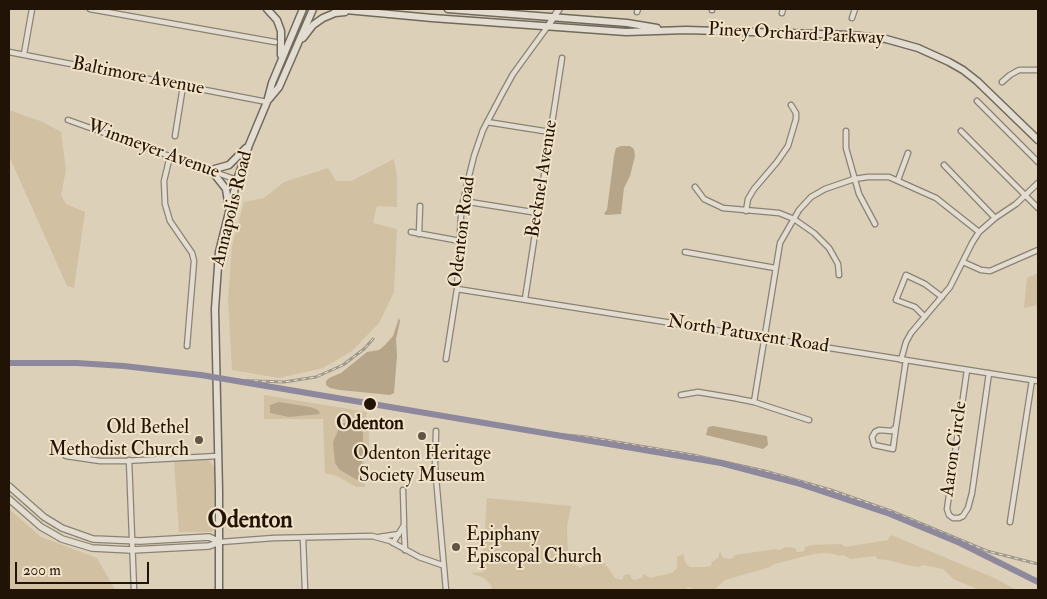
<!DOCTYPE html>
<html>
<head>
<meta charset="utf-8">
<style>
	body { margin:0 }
	#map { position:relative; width:1047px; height:599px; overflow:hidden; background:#dcd0b9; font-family:"IM FELL Double Pica",serif }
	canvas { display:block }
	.frame { position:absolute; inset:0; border:10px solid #221307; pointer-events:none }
	.scale { position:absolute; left:15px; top:562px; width:134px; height:22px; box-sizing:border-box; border:2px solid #221307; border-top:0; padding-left:6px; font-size:15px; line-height:18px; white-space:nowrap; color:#221307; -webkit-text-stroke:4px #f1e3c8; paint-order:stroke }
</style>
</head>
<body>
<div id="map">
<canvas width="1047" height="599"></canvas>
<div class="frame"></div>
<div class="scale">200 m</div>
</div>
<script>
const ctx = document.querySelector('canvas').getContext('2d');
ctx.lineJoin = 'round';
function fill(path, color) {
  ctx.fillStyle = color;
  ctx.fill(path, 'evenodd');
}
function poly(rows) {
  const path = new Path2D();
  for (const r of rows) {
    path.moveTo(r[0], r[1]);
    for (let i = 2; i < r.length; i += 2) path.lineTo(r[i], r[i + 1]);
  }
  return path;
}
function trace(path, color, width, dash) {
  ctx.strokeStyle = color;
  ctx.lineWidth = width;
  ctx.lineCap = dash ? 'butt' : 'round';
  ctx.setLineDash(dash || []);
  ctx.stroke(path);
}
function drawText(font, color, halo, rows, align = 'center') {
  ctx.font = font + ' "IM FELL Double Pica",serif';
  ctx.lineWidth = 4;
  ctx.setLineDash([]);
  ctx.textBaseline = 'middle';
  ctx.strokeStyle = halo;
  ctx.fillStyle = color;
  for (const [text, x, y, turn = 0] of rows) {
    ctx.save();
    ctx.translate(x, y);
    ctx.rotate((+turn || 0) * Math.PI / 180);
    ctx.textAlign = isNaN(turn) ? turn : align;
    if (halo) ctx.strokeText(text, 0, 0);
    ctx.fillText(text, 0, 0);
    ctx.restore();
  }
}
fill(poly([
	[9,110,43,122,61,132,66,170,61,195,66,204,85,212,74,288,67,286,9,156],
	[394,159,397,177,397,207,377,206,373,223,397,229,394,292,379,323,352,351,323,368,279,378,232,370,228,298,232,246,244,202,264,198,284,182,328,168,336,181,351,181],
	[1038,273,1038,305,1024,308,1027,278],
	[264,395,367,412,365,422,369,423,369,457,364,457,365,487,356,487,337,476,325,473,323,419,264,419],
	[204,458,210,461,214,467,215,528,212,532,179,532,174,461],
	[487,498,571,506,567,526,568,562,571,562,580,568,585,565,605,563,605,566,607,566,615,578,622,580,624,575,629,574,632,579,635,580,641,578,644,574,650,578,672,573,677,568,677,557,683,554,686,564,690,567,706,567,711,566,712,562,718,558,720,551,723,558,731,559,735,555,776,549,779,550,786,547,795,548,797,552,799,552,804,551,805,547,812,545,841,544,845,547,888,540,891,535,992,577,1017,590,980,590,953,579,943,569,924,565,918,567,906,565,888,560,877,559,876,556,850,559,844,555,839,556,834,554,826,553,814,554,774,564,770,567,725,580,714,590,695,590,689,587,683,590,492,590,491,585,484,578,470,573,486,572,482,571],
	[9,509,41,537,97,558,115,590,9,590]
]), '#d1c0a2');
fill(poly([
	[621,146,630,146,634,149,635,156,630,176,624,188,621,214,606,215,604,213,607,210,614,156,616,148],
	[399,318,400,321,396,339,397,356,394,393,390,395,340,390,330,388,326,385,326,381,329,378,341,373,367,352,379,350,385,345,393,336],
	[279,402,310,407,318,410,320,414,289,417,270,413,270,405],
	[347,422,356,426,363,433,363,453,360,477,357,480,340,470,335,463,333,442,341,424],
	[713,426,767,436,768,445,763,449,706,435,708,427]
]), '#b6a588');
const minor = poly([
	[90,9,275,42],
	[712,10,712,9],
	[637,12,638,9],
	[782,13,783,9],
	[852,18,855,9],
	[9,52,267,102],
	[24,54,32,9],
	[1002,82,1010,75,1019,70,1038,70],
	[977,101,1038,162],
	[68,120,237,180],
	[487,122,550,132],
	[846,131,846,148,859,194,875,224],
	[961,131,1038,208],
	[175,136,183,86],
	[170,156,164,181,165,204,170,221,192,253,194,261,187,346],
	[944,165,995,218],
	[898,180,908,153],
	[695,187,704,199,723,208,779,213,794,219,814,233,829,248,838,264,839,275],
	[463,201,538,213],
	[746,211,748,199,754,189,777,162,788,146,796,119,796,113,791,105],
	[411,232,460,241],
	[419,234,420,206],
	[685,252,775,268],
	[963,262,981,270,990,271,1038,250],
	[457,289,1038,381],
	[525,299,562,58],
	[925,317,915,307,896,300,906,275,925,284,942,297],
	[446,359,457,289,461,215,466,188,474,156,483,130,502,94,513,74,548,26],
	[901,360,906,342,911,333,950,287,972,243,979,232,995,218,1016,204,1038,183],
	[967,370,947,509,949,515,953,518,959,518,963,516,968,508,972,493,989,373],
	[681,395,698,392,734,398,754,402,809,420],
	[754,402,780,243,799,210,811,197,825,189,854,179,868,177,889,177,936,198,979,232],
	[896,427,893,449,874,445,872,437,875,432,879,430,892,431,896,427,906,360],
	[436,431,435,466,446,590],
	[66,456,100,461,124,461,218,456],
	[129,460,134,590],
	[1010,522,1032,380],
	[404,528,405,550],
	[379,537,399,534],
	[303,538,305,590],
	[220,542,274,538,372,536,390,541,419,557,442,565],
	[393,543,404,525,403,490]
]);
const tertiary = poly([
	[548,26,559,9],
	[9,486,44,517,62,528,93,539,140,541,209,537,220,542],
	[9,499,41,527,50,532,62,539,92,548,132,550,209,546,220,542]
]);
const secondary = poly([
	[267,9,277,20,281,31,281,55],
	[335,9,432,18,626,32,686,30,851,35,886,39,918,48,949,62,963,70,977,81,1038,140],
	[448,9,627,23,657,28],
	[303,38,313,25,323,18,335,13,345,12],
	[269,99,279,87,313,9],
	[211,170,226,189,229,208],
	[211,170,229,165,246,148],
	[219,590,219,491,215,309,219,252,237,180,249,145,267,102,272,83,303,9]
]);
trace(minor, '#8b8274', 7);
trace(tertiary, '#8b8274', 8);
trace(secondary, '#71695c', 9);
trace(minor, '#e3ddd1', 4.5);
trace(tertiary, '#e3ddd1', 5.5);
trace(secondary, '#e3ddd1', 6);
const rail = poly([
	[230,380,284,382,316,377,343,365,364,349,373,339],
	[545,433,587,437,693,455,765,471,831,490,891,511,987,551,1038,564]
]);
trace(rail, '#9e988e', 3);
trace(rail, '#f1e3c8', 1, [4]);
trace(poly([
	[9,363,77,363,124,366,201,375,721,463,797,483,890,514,960,543,1038,582]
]), '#8e889c', 6);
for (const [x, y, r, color] of [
	[370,404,7,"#221307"],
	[422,436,5,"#635545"],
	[199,440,5,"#635545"],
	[456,547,5,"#635545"]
]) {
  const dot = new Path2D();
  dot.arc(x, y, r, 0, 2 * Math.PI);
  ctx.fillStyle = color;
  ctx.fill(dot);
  trace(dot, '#f1e3c8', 2);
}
drawText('19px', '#221307', '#f1e3c8', [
	["Piney Orchard Parkway",796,35,3],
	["Baltimore Avenue",138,77,11],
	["Winmeyer Avenue",153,150,20],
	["Becknel Avenue",543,179,-81],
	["Annapolis Road",233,209,-76],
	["Odenton Road",463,232,-83],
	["North Patuxent Road",748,335,9],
	["Aaron Circle",955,449,-82]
]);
drawText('bold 19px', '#221307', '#f1e3c8', [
	["Odenton",370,425]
]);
drawText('19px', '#221307', '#f1e3c8', [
	["Old Bethel",189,429],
	["Methodist Church",189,451],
	["Odenton Heritage",422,455,"center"],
	["Society Museum",422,477,"center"],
	["Epiphany",466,536,"left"],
	["Episcopal Church",466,558,"left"]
], 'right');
drawText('bold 24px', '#221307', '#f1e3c8', [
	["Odenton",250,522]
]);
</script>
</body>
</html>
